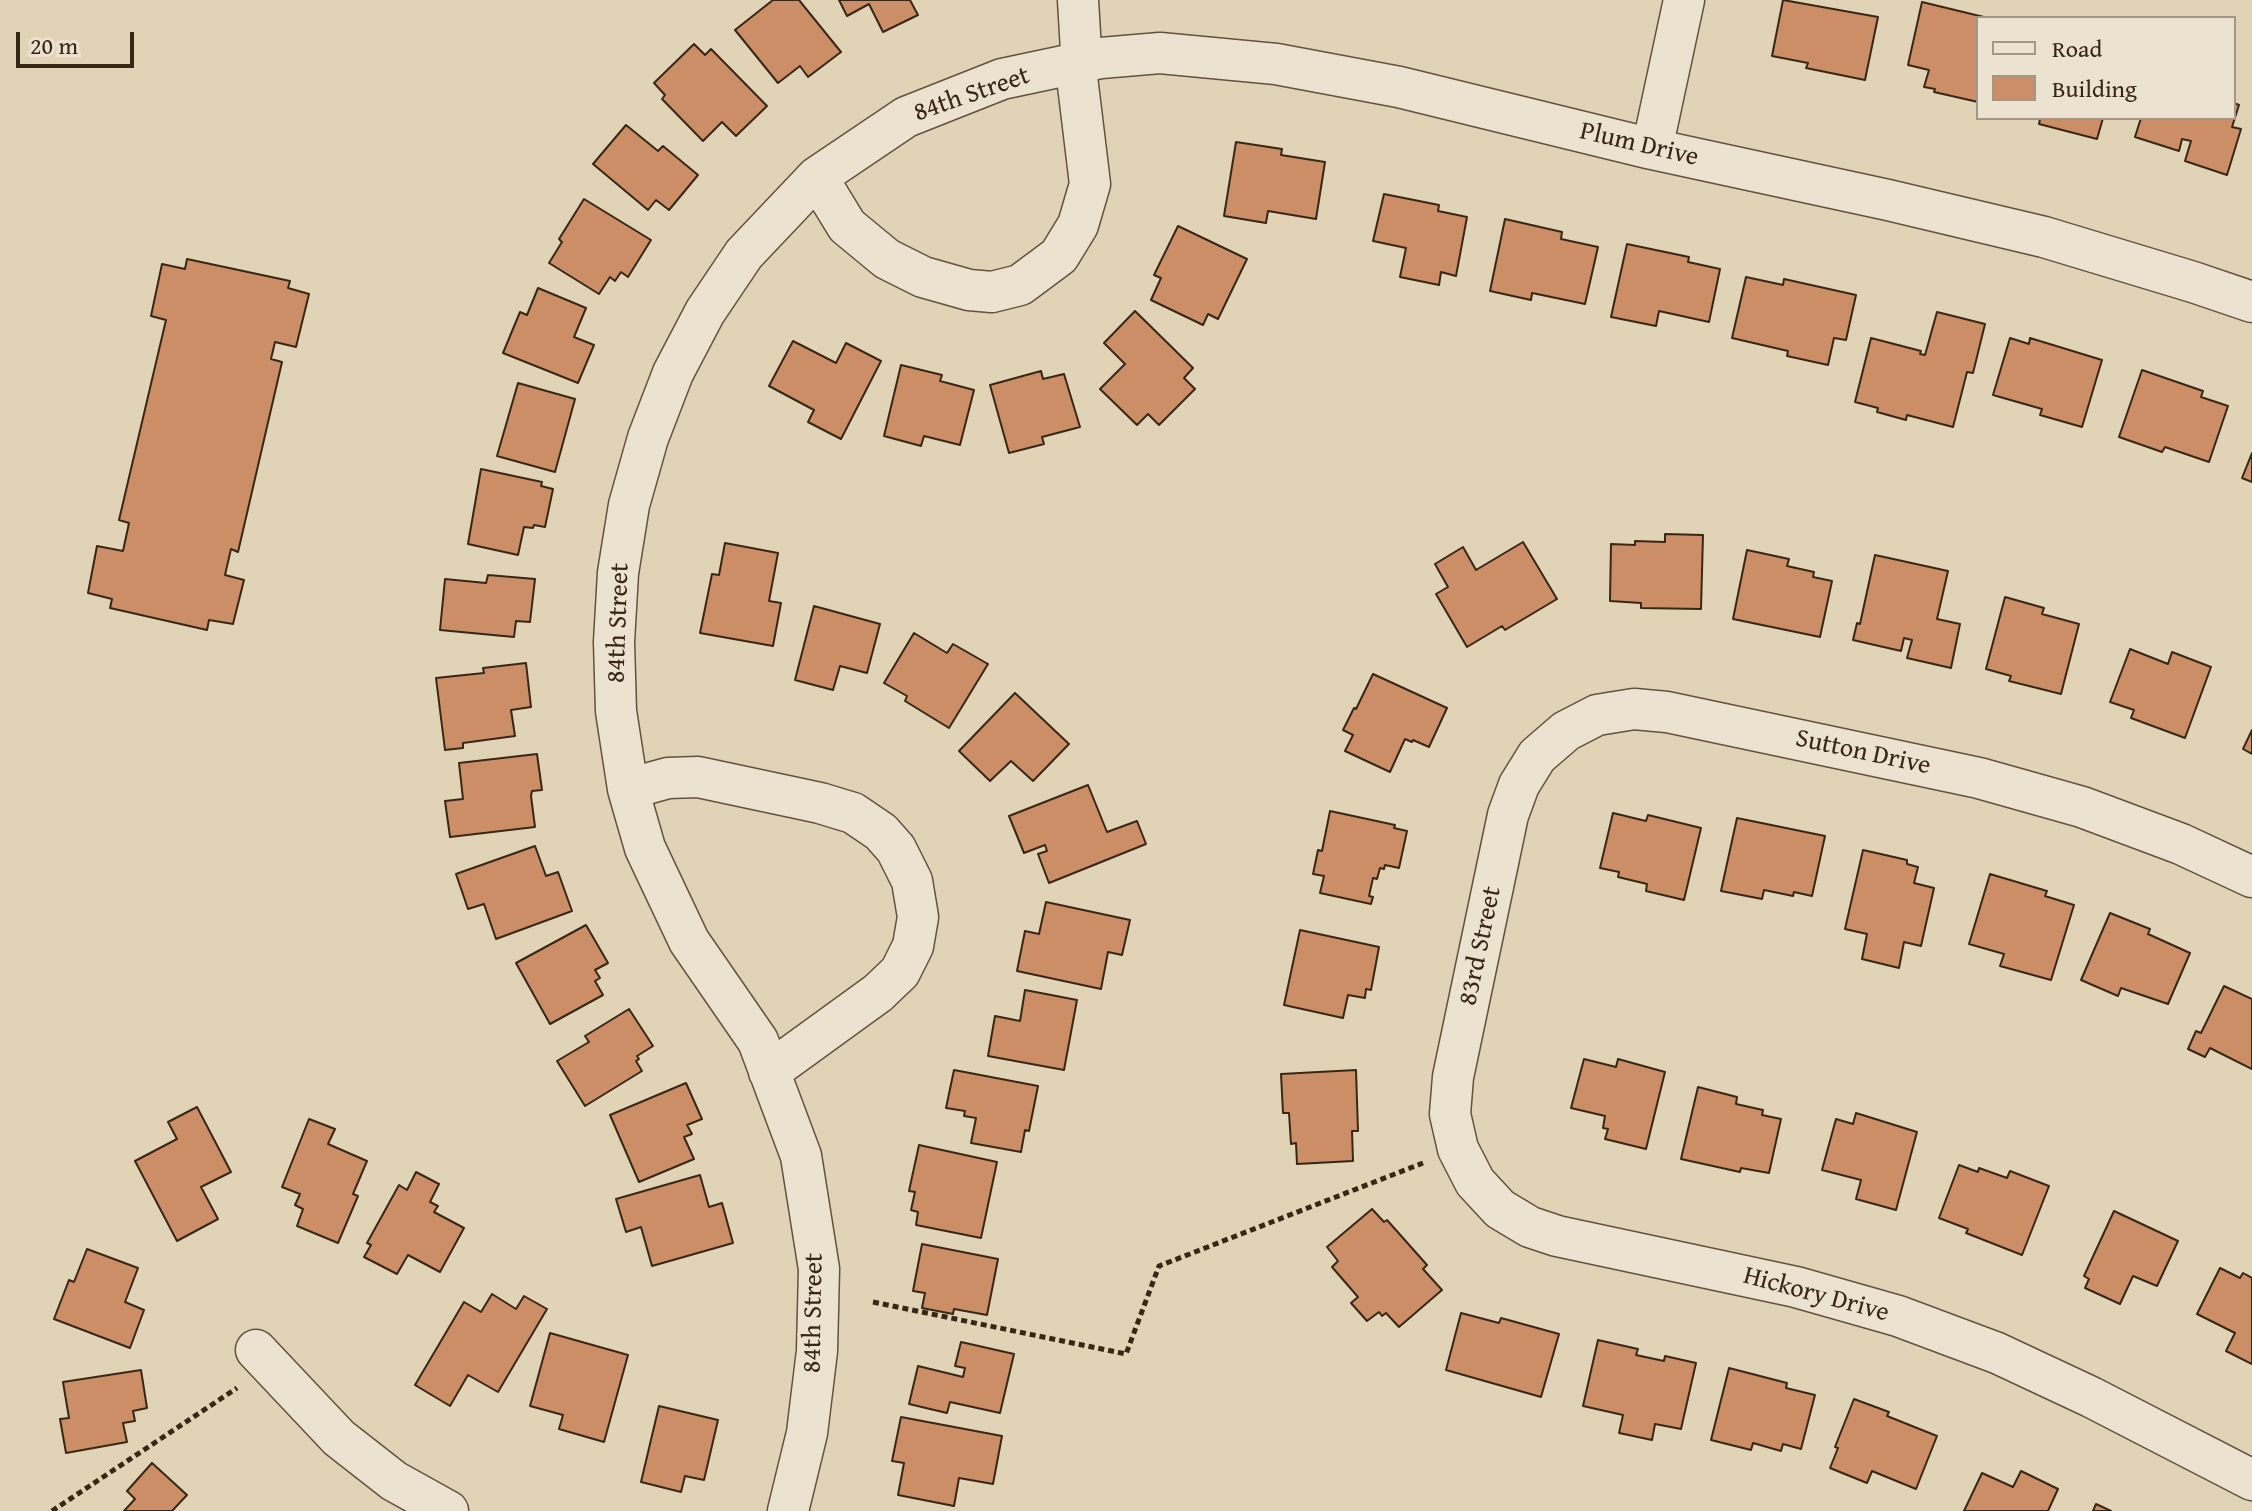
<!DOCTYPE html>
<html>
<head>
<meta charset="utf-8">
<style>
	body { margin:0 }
	#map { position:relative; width:2252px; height:1511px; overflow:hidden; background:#e1d3b6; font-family:"Gentium Book Plus",serif }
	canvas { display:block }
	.legend { position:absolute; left:1976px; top:16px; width:260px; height:104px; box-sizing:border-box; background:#ece2d0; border:2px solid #a49786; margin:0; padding:10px 14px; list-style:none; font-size:24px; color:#382717 }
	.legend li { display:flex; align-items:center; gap:16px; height:40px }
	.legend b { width:40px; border:2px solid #a49786 }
	.scale { position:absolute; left:16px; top:32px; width:118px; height:36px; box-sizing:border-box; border:4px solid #382717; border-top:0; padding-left:10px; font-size:24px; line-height:28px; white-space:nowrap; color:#382717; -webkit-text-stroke:6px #ece2d0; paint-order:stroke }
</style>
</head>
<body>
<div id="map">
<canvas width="2252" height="1511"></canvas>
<ul class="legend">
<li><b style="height:10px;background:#ece2d0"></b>Road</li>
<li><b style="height:22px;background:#cc8e67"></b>Building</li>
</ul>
<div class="scale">20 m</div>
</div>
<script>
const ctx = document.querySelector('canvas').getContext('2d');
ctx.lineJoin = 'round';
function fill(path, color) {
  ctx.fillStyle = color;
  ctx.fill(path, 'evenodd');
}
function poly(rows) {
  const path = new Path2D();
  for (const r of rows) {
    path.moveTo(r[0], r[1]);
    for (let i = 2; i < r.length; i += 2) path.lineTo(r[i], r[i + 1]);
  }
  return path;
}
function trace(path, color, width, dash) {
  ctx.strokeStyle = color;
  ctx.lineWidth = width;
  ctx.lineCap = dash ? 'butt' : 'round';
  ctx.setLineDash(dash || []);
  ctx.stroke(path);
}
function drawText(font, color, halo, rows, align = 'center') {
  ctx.font = font + ' "Gentium Book Plus",serif';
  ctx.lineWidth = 6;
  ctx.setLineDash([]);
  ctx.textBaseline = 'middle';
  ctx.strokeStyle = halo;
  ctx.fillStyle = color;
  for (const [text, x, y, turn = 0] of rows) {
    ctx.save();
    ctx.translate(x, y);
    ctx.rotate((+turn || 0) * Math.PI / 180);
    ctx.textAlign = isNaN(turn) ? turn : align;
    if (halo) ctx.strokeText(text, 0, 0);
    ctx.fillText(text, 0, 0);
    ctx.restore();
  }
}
const building = poly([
	[773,0,799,0,841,52,808,77,800,66,778,83,735,30,773,0],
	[839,0,910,0,918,15,883,32,869,4,847,16,839,0],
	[1783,0,1878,17,1865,80,1806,68,1808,63,1772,56,1783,0],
	[1922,2,1988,18,1978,18,1978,102,1934,92,1935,89,1924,87,1929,70,1908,65,1922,2],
	[694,44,705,55,711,49,767,106,736,136,722,122,703,141,662,99,665,95,654,83,694,44],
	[2234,103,2239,105,2232,127,2241,129,2227,175,2185,161,2191,141,2182,139,2179,151,2135,137,2141,118,2234,118,2234,103],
	[2035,118,2103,118,2097,139,2039,124,2040,119,2035,118],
	[626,125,658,151,663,146,698,175,669,210,656,200,648,210,593,164,626,125],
	[1236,142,1282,149,1281,155,1325,162,1316,219,1268,211,1266,223,1224,216,1236,142],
	[1384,194,1439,205,1438,211,1467,217,1456,276,1441,272,1439,285,1400,277,1406,248,1373,241,1384,194],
	[584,199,651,240,628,277,621,272,615,281,610,277,599,294,549,263,562,242,559,239,584,199],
	[1505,219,1562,232,1561,239,1598,247,1585,304,1532,293,1531,300,1490,291,1505,219],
	[1178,226,1247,259,1218,319,1208,314,1203,325,1151,300,1161,278,1154,275,1178,226],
	[1627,244,1689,257,1688,262,1720,269,1709,322,1659,311,1656,326,1611,317,1627,244],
	[187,259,290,281,288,288,309,294,296,347,275,342,271,359,282,362,238,552,231,549,225,575,244,580,233,624,209,620,207,630,110,608,112,599,88,593,97,546,123,551,129,523,119,520,166,320,151,316,162,264,185,269,187,259],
	[1746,277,1783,285,1784,279,1856,295,1846,340,1834,338,1828,365,1787,356,1788,351,1732,338,1746,277],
	[538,288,586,308,574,337,594,345,578,383,503,353,520,312,527,315,538,288],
	[1135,311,1193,368,1184,378,1195,389,1159,425,1148,414,1137,425,1100,389,1125,364,1104,343,1135,311],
	[1937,312,1985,324,1973,373,1967,372,1953,427,1907,415,1906,420,1877,412,1878,408,1855,402,1871,338,1921,351,1920,354,1925,355,1937,312],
	[2010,338,2029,344,2030,338,2102,360,2082,427,2040,415,2042,409,1993,395,2010,338],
	[793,341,836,363,846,343,881,361,841,439,808,422,814,410,769,386,793,341],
	[901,365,942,375,940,381,974,390,960,445,924,436,921,446,884,436,901,365],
	[2142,370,2203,391,2201,397,2228,406,2209,462,2165,447,2162,452,2119,437,2142,370],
	[1041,371,1043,379,1064,374,1080,427,1042,437,1044,444,1009,453,990,385,1041,371],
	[518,383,575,399,555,472,497,456,518,383],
	[2252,453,2252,482,2242,478,2252,453],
	[481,469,542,482,541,486,553,489,545,527,534,525,533,528,524,527,518,555,468,544,481,469],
	[1665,534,1703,535,1701,609,1641,608,1641,603,1610,601,1611,544,1635,545,1635,541,1665,542,1665,534],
	[1523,542,1557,599,1505,630,1502,626,1467,647,1436,594,1448,587,1435,564,1463,547,1476,570,1523,542],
	[725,543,778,553,769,601,781,603,773,646,700,633,712,574,719,575,725,543],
	[1747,550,1789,559,1787,566,1814,572,1813,577,1832,581,1820,637,1733,619,1747,550],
	[1875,555,1948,571,1937,619,1960,624,1951,668,1907,658,1912,640,1904,638,1901,651,1853,640,1857,623,1860,624,1875,555],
	[488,575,535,579,530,622,516,621,514,637,440,630,445,579,486,583,488,575],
	[2005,597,2044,608,2042,614,2079,624,2061,694,2009,681,2011,676,1986,669,2005,597],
	[814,606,880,624,867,673,840,666,833,690,795,680,814,606],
	[914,633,947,653,953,644,988,664,949,728,905,701,907,696,884,683,914,633],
	[2130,649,2168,664,2172,652,2211,667,2185,738,2131,718,2134,710,2110,702,2130,649],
	[526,663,531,707,511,710,515,736,463,743,463,748,445,750,436,678,484,673,483,668,526,663],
	[1373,674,1447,708,1429,747,1413,740,1412,742,1405,739,1390,772,1345,751,1353,735,1343,730,1354,708,1356,709,1373,674],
	[1015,693,1069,744,1033,781,1011,761,990,781,959,751,1015,693],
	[2252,730,2252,754,2243,749,2252,730],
	[537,754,542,790,532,791,531,796,535,827,450,837,445,801,463,799,459,763,537,754],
	[1088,785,1107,832,1137,821,1146,844,1049,883,1038,854,1047,851,1045,845,1024,853,1009,816,1088,785],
	[1330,811,1395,825,1394,828,1407,831,1399,868,1385,865,1384,869,1380,868,1377,879,1373,878,1369,896,1373,897,1371,904,1320,893,1324,876,1313,874,1318,850,1322,851,1330,811],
	[1613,813,1646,821,1648,815,1701,828,1684,900,1646,891,1647,884,1618,877,1619,872,1600,868,1613,813],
	[1737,818,1825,836,1812,896,1794,892,1793,896,1764,890,1762,899,1721,891,1737,818],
	[535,846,546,876,558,872,572,911,496,939,484,904,468,909,456,874,535,846],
	[1863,850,1907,860,1907,864,1918,867,1914,883,1934,888,1921,946,1904,942,1899,968,1862,959,1867,934,1845,929,1863,850],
	[1990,874,2047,891,2045,896,2074,905,2051,980,2000,966,2004,954,1969,944,1990,874],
	[1046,902,1130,920,1122,955,1108,952,1101,989,1017,971,1025,931,1039,934,1046,902],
	[2110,913,2150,929,2148,934,2190,953,2168,1004,2121,988,2118,996,2081,980,2110,913],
	[586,925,608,963,595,970,600,978,595,981,603,995,550,1024,516,963,586,925],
	[1300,930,1379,947,1371,990,1366,989,1365,998,1348,995,1343,1018,1284,1005,1300,930],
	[2224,986,2252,999,2252,1069,2210,1048,2205,1057,2188,1049,2196,1031,2201,1033,2224,986],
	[1025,990,1077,1000,1064,1070,988,1056,995,1016,1020,1021,1025,990],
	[629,1009,653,1046,637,1056,639,1059,636,1061,642,1071,585,1106,557,1061,589,1042,585,1036,629,1009],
	[1584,1059,1616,1067,1618,1059,1665,1072,1646,1149,1605,1139,1608,1129,1603,1128,1605,1116,1571,1108,1584,1059],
	[954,1070,1038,1086,1029,1131,1025,1130,1021,1152,971,1143,976,1118,964,1116,965,1111,946,1108,954,1070],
	[1356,1070,1358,1131,1352,1131,1353,1161,1297,1164,1296,1143,1291,1144,1289,1113,1283,1113,1281,1074,1356,1070],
	[686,1083,702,1119,687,1125,692,1134,684,1137,694,1159,639,1182,610,1115,686,1083],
	[1698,1087,1737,1097,1736,1104,1763,1110,1762,1115,1781,1119,1769,1173,1741,1168,1740,1172,1681,1159,1698,1087],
	[197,1107,231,1172,201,1187,218,1219,177,1241,135,1161,177,1139,168,1122,197,1107],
	[1856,1113,1917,1132,1896,1210,1856,1199,1861,1180,1822,1170,1836,1119,1853,1124,1856,1113],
	[309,1119,335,1129,328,1144,367,1161,353,1194,358,1196,338,1243,297,1226,303,1209,295,1205,300,1194,282,1187,309,1119],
	[919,1145,997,1162,981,1238,916,1225,918,1212,911,1210,915,1192,909,1191,919,1145],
	[1959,1165,1978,1172,1979,1168,2007,1178,2010,1171,2049,1186,2022,1255,1966,1233,1968,1229,1939,1218,1959,1165],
	[416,1172,439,1184,430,1202,438,1206,434,1212,464,1228,440,1272,408,1255,397,1274,364,1257,371,1245,367,1243,399,1185,407,1190,416,1172],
	[700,1175,709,1207,722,1203,733,1243,652,1266,641,1227,626,1232,616,1199,700,1175],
	[1372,1209,1384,1222,1387,1220,1427,1265,1423,1269,1442,1290,1399,1327,1386,1313,1382,1316,1379,1312,1367,1321,1351,1303,1358,1297,1332,1267,1338,1261,1327,1247,1372,1209],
	[2114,1211,2178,1241,2157,1286,2133,1276,2120,1304,2085,1288,2089,1279,2084,1276,2114,1211],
	[922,1244,998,1259,987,1315,954,1309,953,1314,922,1308,925,1293,913,1291,922,1244],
	[87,1249,138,1268,125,1302,144,1310,130,1348,54,1319,69,1280,74,1282,87,1249],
	[2220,1268,2240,1278,2243,1273,2252,1278,2252,1364,2226,1351,2235,1333,2197,1314,2220,1268],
	[492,1294,516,1309,524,1296,547,1309,498,1392,468,1375,450,1406,415,1385,464,1302,481,1312,492,1294],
	[1461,1313,1499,1323,1501,1318,1559,1334,1541,1397,1446,1370,1461,1313],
	[550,1333,628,1355,604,1442,559,1429,563,1415,530,1406,550,1333],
	[1598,1340,1638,1349,1636,1355,1664,1361,1665,1356,1696,1363,1681,1429,1655,1424,1652,1440,1619,1433,1623,1415,1583,1406,1598,1340],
	[961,1342,1014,1354,1000,1413,950,1402,947,1413,909,1404,918,1366,963,1377,965,1368,955,1366,961,1342],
	[1729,1368,1787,1383,1786,1388,1815,1395,1801,1449,1783,1444,1781,1451,1753,1443,1751,1450,1711,1440,1729,1368],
	[141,1370,147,1408,133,1411,135,1421,123,1423,127,1442,66,1453,60,1419,69,1418,63,1382,141,1370],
	[1854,1399,1889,1412,1887,1416,1937,1436,1916,1489,1872,1471,1867,1483,1830,1468,1838,1448,1835,1447,1854,1399],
	[659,1406,718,1420,704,1480,685,1476,681,1492,641,1482,659,1406],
	[901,1417,1002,1436,993,1484,959,1478,954,1506,898,1495,904,1463,892,1461,901,1417],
	[152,1463,187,1495,172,1511,124,1511,135,1499,127,1491,152,1463],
	[2021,1471,2058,1489,2048,1511,1964,1511,1982,1473,2013,1487,2021,1471],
	[2096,1504,2111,1511,2093,1511,2096,1504]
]);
fill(building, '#cc8e67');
trace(building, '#382717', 2);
const minor = poly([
	[1652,149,1684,0],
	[817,177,847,226,887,259,923,277,969,290,992,292,1020,285,1059,256,1078,225,1090,184,1077,77,1081,51,1078,0],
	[628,789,668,778,698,777,820,803,853,813,881,832,896,849,912,881,918,917,913,946,900,972,878,993,769,1072],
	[2252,877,2181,844,2082,807,1979,778,1667,712,1634,709,1597,715,1566,731,1537,756,1519,785,1508,815,1453,1077,1450,1114,1458,1149,1475,1182,1500,1209,1530,1227,1557,1236,1796,1287,1898,1316,1997,1353,2091,1397,2252,1480],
	[256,1350,339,1438,394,1481,448,1511],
	[788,1511,807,1433,817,1351,819,1269,801,1156,758,1041,689,941,645,848,628,789,616,711,614,642,618,573,629,505,648,438,673,373,705,312,744,254,817,177,906,117,1002,79,1101,58,1160,53,1276,64,1399,87,1652,149,1888,200,2044,237,2193,282,2252,302]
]);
trace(minor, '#62523f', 43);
trace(poly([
	[873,1302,1126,1354,1159,1266,1423,1163],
	[52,1511,237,1388]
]), '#382717', 5, [6, 4]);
trace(minor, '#ece2d0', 40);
drawText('26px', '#382717', '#ece2d0', [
	["84th Street",972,95,-19],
	["Plum Drive",1639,145,13],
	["84th Street",619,623,-88],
	["Sutton Drive",1863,753,12],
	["83rd Street",1481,946,-78],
	["Hickory Drive",1816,1295,15],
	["84th Street",814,1313,-89]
]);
</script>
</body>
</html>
